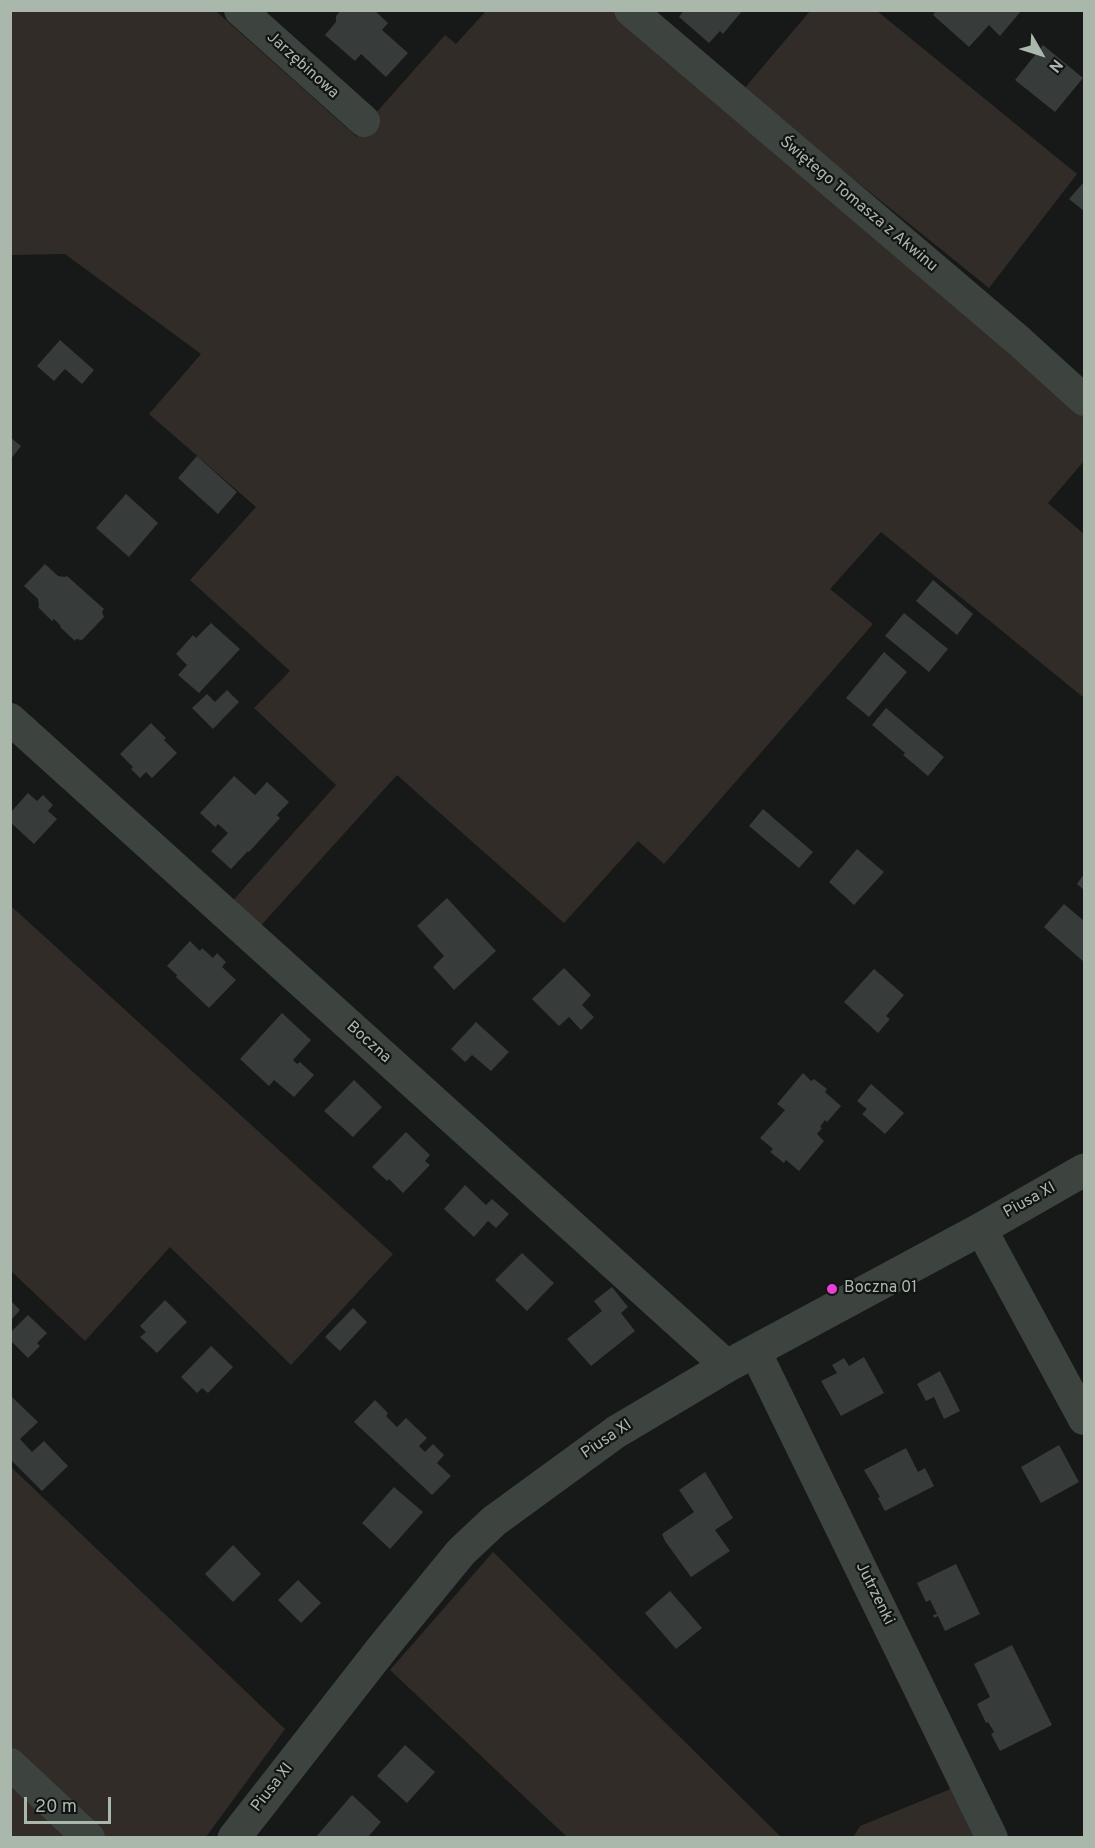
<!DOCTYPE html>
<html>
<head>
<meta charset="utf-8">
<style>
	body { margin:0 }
	#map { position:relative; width:1095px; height:1848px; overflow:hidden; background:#171918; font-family:Overpass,sans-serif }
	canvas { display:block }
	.frame { position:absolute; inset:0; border:12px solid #aab8ac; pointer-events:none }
	.north { position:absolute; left:1011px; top:24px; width:60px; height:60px; -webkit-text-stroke:4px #121413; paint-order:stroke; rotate:129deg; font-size:16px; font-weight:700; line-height:24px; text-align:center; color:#aab8ac }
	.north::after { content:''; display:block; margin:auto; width:21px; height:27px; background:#aab8ac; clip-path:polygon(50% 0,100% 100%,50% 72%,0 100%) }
	.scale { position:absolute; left:24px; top:1797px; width:87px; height:27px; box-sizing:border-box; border:3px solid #aab8ac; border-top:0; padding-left:8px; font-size:18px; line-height:21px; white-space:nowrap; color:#aab8ac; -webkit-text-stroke:4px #121413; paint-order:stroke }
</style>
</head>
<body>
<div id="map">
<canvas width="1095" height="1848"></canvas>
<div class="frame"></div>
<div class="north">N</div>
<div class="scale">20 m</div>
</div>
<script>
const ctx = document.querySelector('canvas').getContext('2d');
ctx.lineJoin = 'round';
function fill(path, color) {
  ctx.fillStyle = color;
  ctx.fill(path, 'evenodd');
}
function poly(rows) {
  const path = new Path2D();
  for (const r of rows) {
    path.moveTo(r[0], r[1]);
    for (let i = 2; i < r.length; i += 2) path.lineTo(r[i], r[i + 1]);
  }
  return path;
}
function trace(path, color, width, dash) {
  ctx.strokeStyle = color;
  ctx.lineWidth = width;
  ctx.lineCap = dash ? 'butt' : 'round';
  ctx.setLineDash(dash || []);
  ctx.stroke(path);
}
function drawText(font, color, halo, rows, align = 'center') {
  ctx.font = font + ' Overpass,sans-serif';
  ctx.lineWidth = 4.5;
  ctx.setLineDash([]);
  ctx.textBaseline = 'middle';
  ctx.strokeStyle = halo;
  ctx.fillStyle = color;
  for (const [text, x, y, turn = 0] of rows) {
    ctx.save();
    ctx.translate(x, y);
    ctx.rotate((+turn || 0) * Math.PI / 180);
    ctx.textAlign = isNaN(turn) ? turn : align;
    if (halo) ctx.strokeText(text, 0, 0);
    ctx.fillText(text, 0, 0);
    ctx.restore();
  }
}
fill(poly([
	[10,11,216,11,357,137,375,114,445,35,456,44,486,11,617,11,901,255,1084,418,1084,461,1048,503,1084,534,1084,698,881,532,830,589,873,624,664,864,638,841,564,923,397,775,256,931,228,906,336,785,254,708,290,671,190,580,256,507,149,414,201,354,65,254,11,255],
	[810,11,877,11,1077,174,989,288,743,90],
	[11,906,393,1254,291,1365,170,1247,85,1341,11,1271],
	[10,1466,285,1729,206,1837,99,1837,11,1760],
	[493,1552,781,1837,567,1837,390,1670],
	[11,1784,65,1837,11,1837],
	[953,1788,977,1838,853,1838,860,1826]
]), '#312c27');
fill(poly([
	[341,10,374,10,388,23,382,30,408,53,386,77,361,54,355,61,325,35,336,22,336,16],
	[684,10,743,10,723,34,720,31,709,43,679,17],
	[936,10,1022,10,1000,36,989,25,969,47,933,15],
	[1043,45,1083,78,1055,112,1015,80],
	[1083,183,1084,184,1084,211,1069,199],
	[60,340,94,370,82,384,65,369,54,381,37,366],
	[10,437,21,446,10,460],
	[197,456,237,492,218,514,178,478],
	[126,494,158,523,129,557,96,528],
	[45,564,58,576,65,577,67,576,104,609,102,612,104,617,82,640,76,639,75,641,60,627,61,626,54,619,52,621,38,607,39,606,38,599,24,586],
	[933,580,973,614,957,635,916,601],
	[904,613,948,649,929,672,885,636],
	[211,623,240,649,199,693,178,675,187,665,176,654,193,635,196,638],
	[884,652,907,672,869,717,846,698],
	[227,690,239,702,213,729,192,708,207,694,215,702],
	[886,708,944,757,928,776,903,755,905,753,872,725],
	[151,723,166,738,164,740,177,753,152,778,146,772,140,778,131,769,133,767,120,754],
	[234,776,255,795,267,782,289,802,277,815,280,818,249,852,248,851,231,869,211,851,228,833,218,824,215,827,200,813],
	[28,793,37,801,43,795,53,805,48,811,57,819,34,844,10,822,10,813],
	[763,809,813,852,799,868,749,826],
	[857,849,884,872,854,905,829,882],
	[1084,874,1084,890,1077,884],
	[447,898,496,951,454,990,433,967,444,956,417,926],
	[1064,904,1084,921,1084,962,1044,927],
	[190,941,200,951,202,948,213,958,217,953,226,962,222,967,236,980,209,1008,176,977,177,975,167,966],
	[564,968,591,995,582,1005,594,1017,581,1030,569,1017,559,1026,532,999],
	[874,969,904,995,886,1016,890,1019,878,1033,844,1002],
	[282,1013,311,1040,293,1060,297,1064,300,1062,314,1075,294,1097,274,1080,269,1086,240,1059],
	[476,1022,509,1052,491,1071,472,1055,465,1062,451,1049],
	[803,1073,811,1081,814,1079,827,1089,825,1092,841,1106,827,1122,825,1120,820,1127,822,1128,817,1134,824,1141,799,1171,786,1160,784,1163,770,1152,773,1149,760,1138,785,1110,777,1104],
	[354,1080,382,1107,353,1137,324,1111],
	[871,1084,904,1113,885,1134,862,1114,867,1109,857,1101],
	[406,1132,430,1155,425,1161,430,1165,403,1193,389,1179,387,1181,372,1167],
	[465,1185,486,1205,492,1199,509,1214,496,1228,488,1221,474,1237,444,1209],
	[522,1253,554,1283,527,1311,495,1280],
	[612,1287,628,1307,621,1313,635,1331,591,1366,567,1339,602,1311,594,1301],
	[10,1300,20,1310,10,1321],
	[165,1300,187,1322,157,1353,140,1337,146,1332,140,1326],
	[353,1308,367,1322,340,1351,325,1337],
	[28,1315,47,1333,37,1343,40,1346,28,1358,10,1340,10,1333],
	[211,1346,233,1367,208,1393,202,1388,197,1393,181,1377],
	[864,1357,884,1393,841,1416,821,1381,837,1373,832,1365,844,1358,849,1366],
	[940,1371,960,1411,944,1419,934,1397,926,1401,917,1384],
	[12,1397,38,1422,20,1439,32,1452,44,1441,68,1466,42,1491,10,1459,10,1399],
	[375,1400,388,1413,386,1416,397,1427,406,1418,427,1438,419,1446,425,1452,433,1444,444,1455,437,1463,451,1476,432,1495,354,1422],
	[1059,1445,1079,1482,1041,1503,1021,1467],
	[906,1448,918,1472,925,1468,934,1486,885,1511,878,1498,880,1497,864,1470],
	[705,1472,733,1518,715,1530,730,1551,691,1577,665,1541,662,1534,694,1512,679,1490],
	[394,1487,423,1512,390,1549,362,1523],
	[233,1545,261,1574,233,1602,205,1574],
	[956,1564,980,1614,945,1631,938,1616,934,1618,933,1615,937,1614,930,1600,926,1602,917,1583],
	[298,1580,321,1603,301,1623,278,1600],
	[670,1591,702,1628,676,1649,645,1613],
	[1012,1645,1052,1725,1000,1751,991,1734,994,1732,988,1722,986,1723,977,1704,990,1697,974,1664],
	[405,1745,435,1772,407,1803,377,1776],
	[352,1795,381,1822,367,1838,315,1838]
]), '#373b39');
trace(poly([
	[240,10,364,121],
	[630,10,1019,341,1084,400],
	[10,719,727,1366],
	[981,1229,1084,1419],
	[755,1351,992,1838],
	[10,1764,89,1838]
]), '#3d433f', 32);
trace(poly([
	[234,1838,384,1646,461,1552,494,1521,616,1432,727,1366,981,1229,1084,1170]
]), '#3d433f', 33);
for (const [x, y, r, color] of [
	[832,1289,6,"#e93fd6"]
]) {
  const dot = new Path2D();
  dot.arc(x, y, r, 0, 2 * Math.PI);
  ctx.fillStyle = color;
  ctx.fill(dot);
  trace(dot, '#121413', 2);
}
drawText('16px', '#aab8ac', '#121413', [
	["Jarzębinowa",302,66,42],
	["Świętego Tomasza z Akwinu",858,205,40],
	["Boczna",368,1043,42],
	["Piusa XI",1030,1201,-29],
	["Piusa XI",607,1440,-34],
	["Jutrzenki",874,1594,64],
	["Piusa XI",273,1788,-52]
]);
drawText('16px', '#aab8ac', '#121413', [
	["Boczna 01",844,1289]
], 'left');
</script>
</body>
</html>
